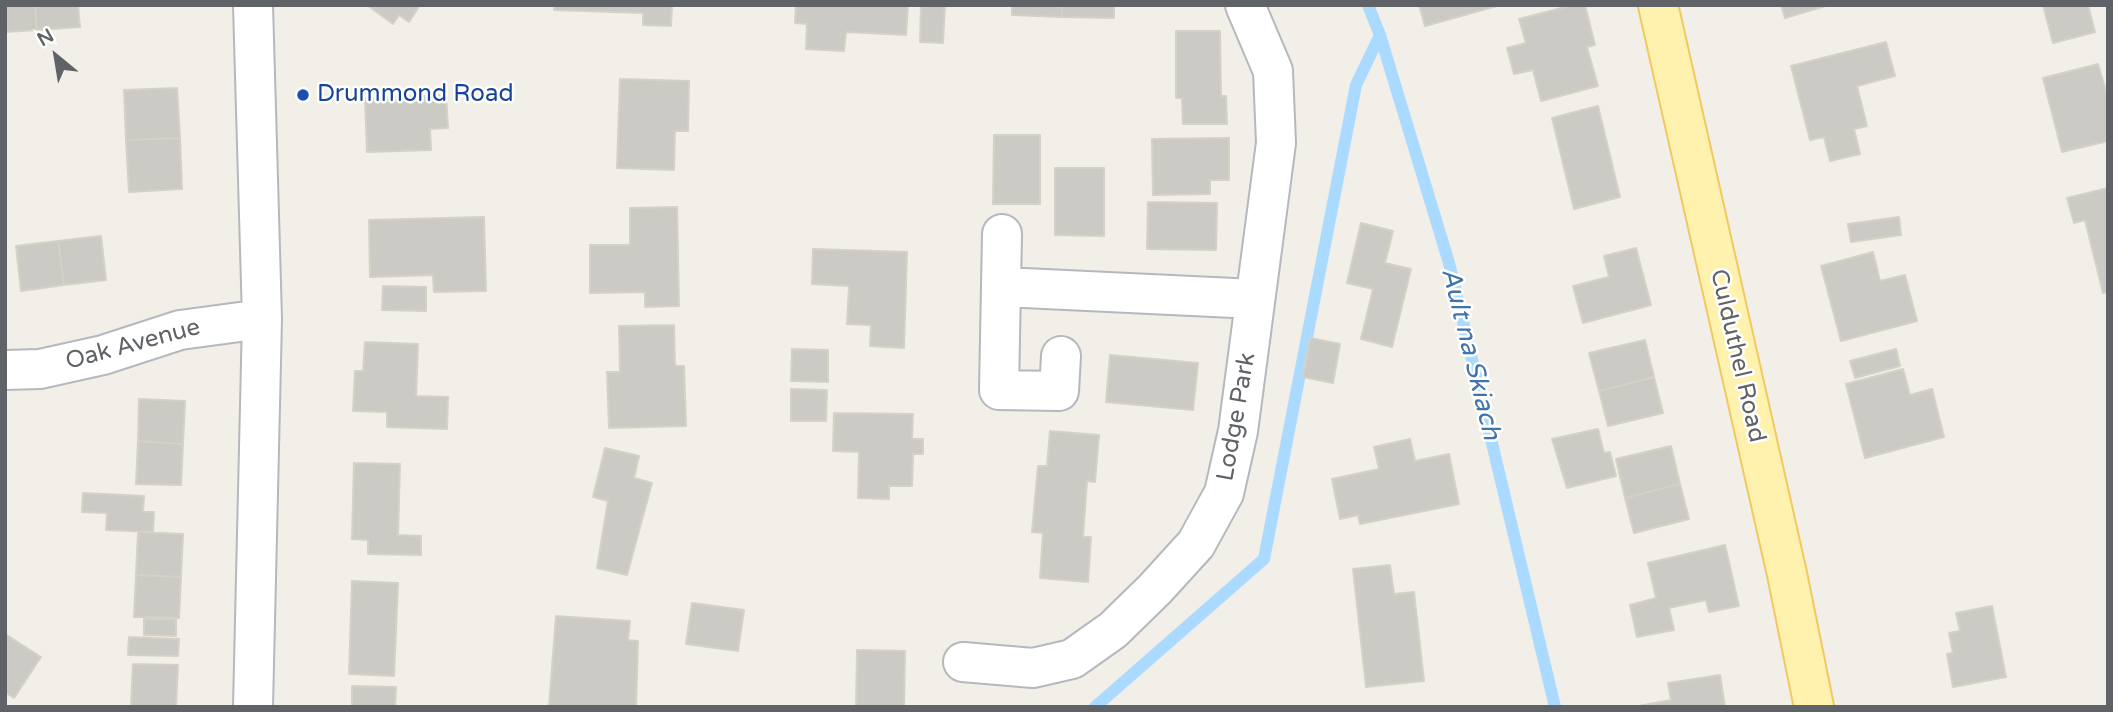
<!DOCTYPE html>
<html>
<head>
<meta charset="utf-8">
<style>
	body { margin:0 }
	#map { position:relative; width:2113px; height:712px; overflow:hidden; background:#f1efe8; font-family:"Varela Round",sans-serif }
	canvas { display:block }
	.frame { position:absolute; inset:0; border:7px solid #5f6368; pointer-events:none }
	.north { position:absolute; left:21px; top:21px; width:70px; height:70px; -webkit-text-stroke:5px #fff; paint-order:stroke; rotate:330deg; font-size:19px; font-weight:700; line-height:28px; text-align:center; color:#5f6368 }
	.north::after { content:''; display:block; margin:auto; width:24px; height:32px; background:#5f6368; clip-path:polygon(50% 0,100% 100%,50% 72%,0 100%) }
</style>
</head>
<body>
<div id="map">
<canvas width="2113" height="712"></canvas>
<div class="frame"></div>
<div class="north">N</div>
</div>
<script>
const ctx = document.querySelector('canvas').getContext('2d');
ctx.lineJoin = 'round';
function poly(rows) {
  const path = new Path2D();
  for (const r of rows) {
    path.moveTo(r[0], r[1]);
    for (let i = 2; i < r.length; i += 2) path.lineTo(r[i], r[i + 1]);
  }
  return path;
}
function trace(path, color, width, dash) {
  ctx.strokeStyle = color;
  ctx.lineWidth = width;
  ctx.lineCap = dash ? 'butt' : 'round';
  ctx.setLineDash(dash || []);
  ctx.stroke(path);
}
function fill(path, color) {
  ctx.fillStyle = color;
  ctx.fill(path, 'evenodd');
}
function drawText(font, color, halo, rows, align = 'center') {
  ctx.font = font + ' "Varela Round",sans-serif';
  ctx.lineWidth = 5;
  ctx.setLineDash([]);
  ctx.textBaseline = 'middle';
  ctx.strokeStyle = halo;
  ctx.fillStyle = color;
  for (const [text, x, y, turn = 0] of rows) {
    ctx.save();
    ctx.translate(x, y);
    ctx.rotate((+turn || 0) * Math.PI / 180);
    ctx.textAlign = isNaN(turn) ? turn : align;
    if (halo) ctx.strokeText(text, 0, 0);
    ctx.fillText(text, 0, 0);
    ctx.restore();
  }
}
trace(poly([
	[1368,5,1380,35,1449,263,1555,707],
	[1095,707,1264,559,1356,85,1380,35]
]), '#aadaff', 12);
const building = poly([
	[5,5,35,5,37,30,5,32,5,5],
	[35,5,78,5,80,27,37,30,35,5],
	[367,5,420,5,409,22,399,15,393,24,367,5],
	[555,5,672,5,671,26,643,25,643,13,554,10,555,5],
	[796,5,908,5,906,35,846,32,844,51,806,49,807,24,795,23,796,5],
	[921,5,945,5,943,43,920,42,921,5],
	[1012,5,1062,5,1062,17,1012,15,1012,5],
	[1062,5,1114,5,1114,18,1062,17,1062,5],
	[1419,5,1497,5,1497,6,1425,26,1419,5],
	[1573,5,1585,5,1595,45,1587,47,1598,86,1541,101,1533,70,1514,74,1507,48,1526,43,1519,19,1573,5],
	[1781,5,1829,5,1785,18,1781,5],
	[2043,5,2088,5,2095,32,2053,43,2043,5],
	[1176,31,1220,31,1221,96,1226,96,1227,124,1183,124,1182,98,1176,98,1176,31],
	[1886,42,1895,76,1857,86,1867,126,1854,129,1860,154,1830,161,1824,137,1810,140,1791,66,1886,42],
	[2098,64,2108,98,2108,141,2062,152,2043,78,2098,64],
	[620,79,689,81,688,131,675,131,674,170,617,168,620,79],
	[177,88,180,138,126,140,124,90,177,88],
	[446,95,448,128,430,129,431,150,367,152,365,99,446,95],
	[1598,106,1620,197,1574,209,1552,118,1598,106],
	[994,135,1040,135,1040,204,993,204,994,135],
	[180,138,182,189,129,192,126,140,180,138],
	[1229,138,1229,180,1210,180,1210,194,1153,195,1152,139,1229,138],
	[1055,168,1104,168,1104,236,1055,235,1055,168],
	[2108,188,2108,292,2103,293,2085,220,2074,223,2067,198,2108,188],
	[1148,202,1217,203,1216,250,1147,249,1148,202],
	[677,207,679,306,645,307,645,292,590,293,590,245,630,245,630,208,677,207],
	[484,217,486,291,434,292,433,275,370,277,369,220,484,217],
	[1899,217,1901,235,1851,242,1848,224,1899,217],
	[1361,223,1393,231,1385,263,1411,269,1392,347,1361,339,1373,289,1347,283,1361,223],
	[101,236,106,280,64,285,58,241,101,236],
	[58,241,64,285,21,291,16,246,58,241],
	[1636,248,1651,305,1583,323,1573,286,1609,277,1604,256,1636,248],
	[813,249,907,252,904,348,870,346,871,325,847,324,849,286,812,284,813,249],
	[1873,252,1880,281,1905,275,1917,321,1841,341,1821,266,1873,252],
	[383,286,426,287,426,311,382,310,383,286],
	[674,325,675,366,684,366,686,426,609,428,607,372,620,372,619,326,674,325],
	[1310,338,1340,344,1333,383,1303,377,1310,338],
	[1645,340,1654,377,1599,391,1589,353,1645,340],
	[365,342,418,344,416,396,448,397,447,429,387,427,387,412,353,411,355,371,363,371,365,342],
	[792,349,828,350,828,382,791,381,792,349],
	[1896,349,1900,366,1855,378,1850,361,1896,349],
	[1110,355,1198,363,1193,410,1106,402,1110,355],
	[1903,369,1910,395,1932,389,1944,437,1865,458,1846,384,1903,369],
	[1654,377,1663,413,1608,426,1599,391,1654,377],
	[791,389,827,390,826,421,791,421,791,389],
	[139,399,185,401,183,444,138,441,139,399],
	[834,413,913,414,912,439,923,439,923,454,913,454,912,486,889,486,889,499,858,498,859,452,833,451,834,413],
	[1598,429,1604,453,1610,452,1616,476,1567,488,1552,439,1598,429],
	[1050,431,1099,435,1095,482,1087,481,1083,537,1091,537,1088,582,1040,578,1043,533,1032,532,1038,466,1047,466,1050,431],
	[1410,439,1415,461,1449,454,1459,504,1360,524,1358,515,1340,519,1332,479,1379,469,1374,447,1410,439],
	[138,441,183,444,181,485,136,484,138,441],
	[1671,446,1680,484,1625,498,1616,459,1671,446],
	[605,448,639,456,634,478,652,483,627,575,597,568,608,501,593,497,605,448],
	[354,463,400,464,398,535,421,536,421,555,368,554,368,540,352,539,354,463],
	[1680,484,1689,519,1634,533,1625,498,1680,484],
	[83,493,144,496,143,512,154,512,153,532,106,530,107,513,82,512,83,493],
	[138,532,183,534,181,577,136,575,138,532],
	[1725,545,1739,606,1709,612,1706,600,1669,608,1674,630,1637,637,1630,605,1656,598,1648,563,1725,545],
	[1390,565,1394,594,1414,592,1424,681,1366,687,1353,569,1390,565],
	[136,575,181,577,179,618,134,617,136,575],
	[352,581,398,583,394,676,349,674,352,581],
	[692,603,744,610,738,651,686,644,692,603],
	[1992,606,2006,677,1953,687,1947,654,1953,653,1949,633,1960,631,1956,613,1992,606],
	[556,616,630,621,628,640,638,641,636,707,549,707,556,616],
	[144,619,176,619,176,636,144,635,144,619],
	[5,634,41,657,14,698,5,692,5,634],
	[129,637,179,639,178,656,128,655,129,637],
	[857,650,905,651,904,707,856,707,857,650],
	[133,664,178,665,176,707,131,706,133,664],
	[1720,675,1725,707,1633,707,1671,700,1668,683,1720,675],
	[352,686,396,687,395,707,352,707,352,686]
]);
fill(building, '#cccac5');
trace(building, '#d6d1c6', 2);
const minor = poly([
	[253,5,262,319,253,707],
	[1002,234,999,390,1059,391,1061,356],
	[1003,287,1255,299],
	[5,370,40,369,103,355,180,330,262,319],
	[963,662,1033,668,1072,659,1113,630,1155,589,1196,544,1224,493,1238,431,1276,143,1273,71,1245,5]
]);
const major = poly([
	[1658,5,1787,574,1814,707]
]);
trace(minor, '#b5b8bc', 42);
trace(major, '#f2c960', 42);
trace(minor, '#fff', 38);
trace(major, '#fff2af', 38);
for (const [x, y, r, color] of [
	[303,95,7,"#1a4fb4"]
]) {
  const dot = new Path2D();
  dot.arc(x, y, r, 0, 2 * Math.PI);
  ctx.fillStyle = color;
  ctx.fill(dot);
  trace(dot, '#fff', 2.5);
}
drawText('24px', '#164399', '#fff', [
	["Drummond Road",317,95]
], 'left');
drawText('24px', '#5f6368', '#fff', [
	["Oak Avenue",133,345,-15],
	["Culduthel Road",1737,356,77],
	["Lodge Park",1237,417,-80]
]);
drawText('italic 26px', '#4174aa', '#fff', [
	["Ault na Skiach",1470,354,76]
]);
</script>
</body>
</html>
